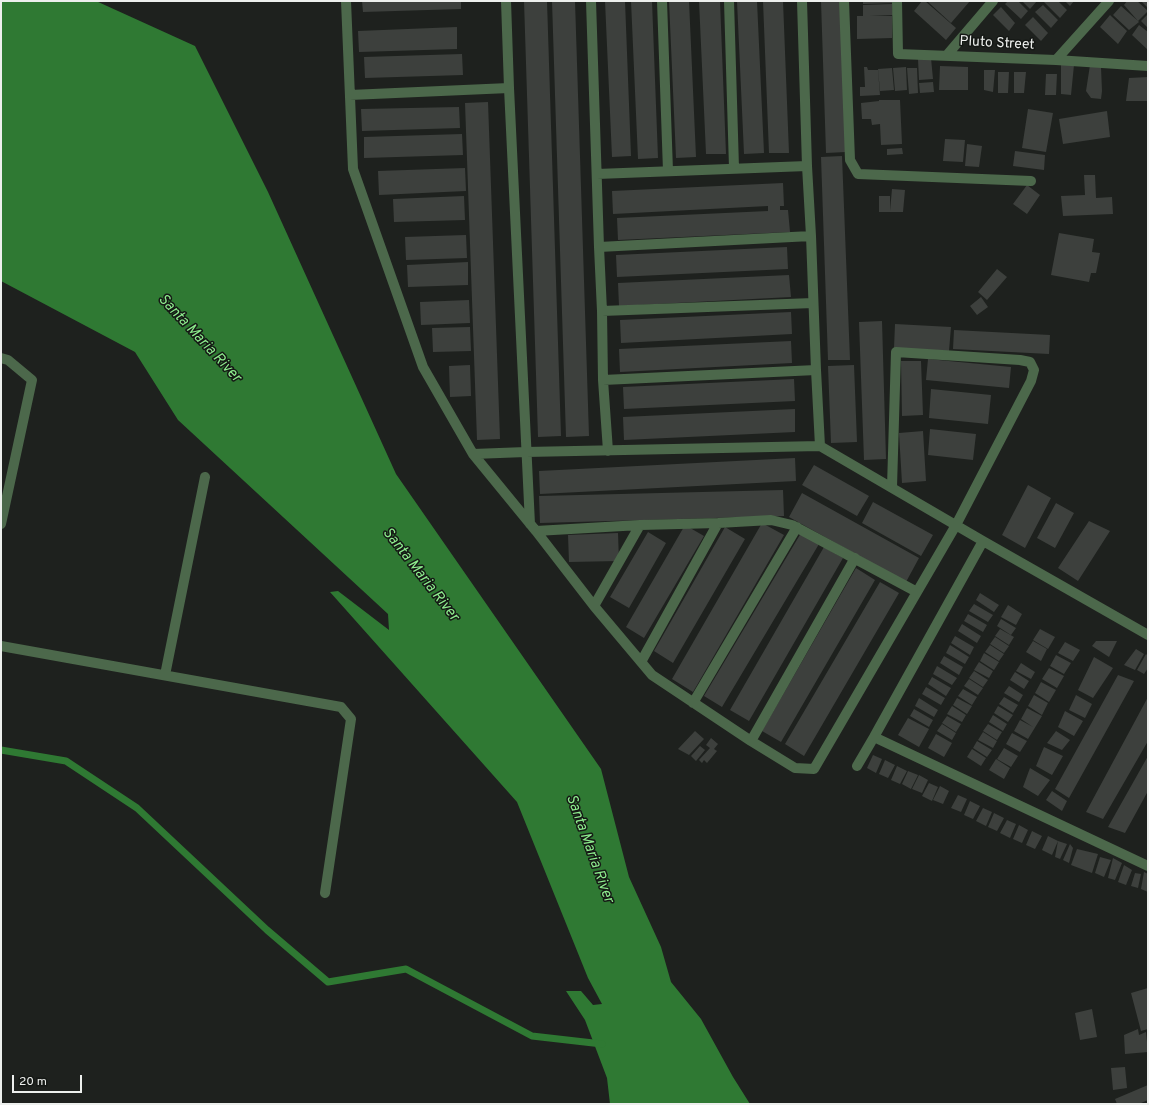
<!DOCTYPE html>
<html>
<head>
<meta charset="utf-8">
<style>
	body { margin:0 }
	#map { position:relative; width:1149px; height:1105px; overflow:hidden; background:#1e211e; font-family:Overpass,sans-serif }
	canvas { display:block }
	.frame { position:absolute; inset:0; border:2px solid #edefed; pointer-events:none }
	.scale { position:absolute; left:12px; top:1075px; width:70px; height:18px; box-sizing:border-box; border:2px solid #edefed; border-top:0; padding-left:5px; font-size:12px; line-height:14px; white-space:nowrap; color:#edefed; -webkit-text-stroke:3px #151815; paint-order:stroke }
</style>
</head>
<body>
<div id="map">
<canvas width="1149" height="1105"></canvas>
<div class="frame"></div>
<div class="scale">20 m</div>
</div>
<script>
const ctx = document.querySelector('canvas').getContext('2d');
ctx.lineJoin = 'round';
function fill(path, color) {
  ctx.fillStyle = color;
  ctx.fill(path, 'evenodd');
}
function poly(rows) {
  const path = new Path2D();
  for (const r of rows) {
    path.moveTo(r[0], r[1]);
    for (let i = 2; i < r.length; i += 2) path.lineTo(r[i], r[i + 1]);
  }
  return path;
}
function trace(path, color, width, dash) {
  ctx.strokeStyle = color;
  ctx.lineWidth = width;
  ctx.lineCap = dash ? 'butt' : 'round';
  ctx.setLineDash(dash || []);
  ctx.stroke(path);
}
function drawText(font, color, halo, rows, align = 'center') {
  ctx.font = font + ' Overpass,sans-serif';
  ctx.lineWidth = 3;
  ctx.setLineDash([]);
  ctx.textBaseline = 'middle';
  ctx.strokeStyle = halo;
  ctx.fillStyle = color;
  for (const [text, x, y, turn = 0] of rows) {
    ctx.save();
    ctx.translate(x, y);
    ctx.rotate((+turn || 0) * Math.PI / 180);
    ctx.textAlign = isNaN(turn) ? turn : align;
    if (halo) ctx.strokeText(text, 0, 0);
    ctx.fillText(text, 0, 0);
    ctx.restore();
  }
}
fill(poly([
	[1,1,96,1,195,46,268,192,396,474,601,769,629,877,661,947,671,982,701,1019,733,1077,750,1104,610,1104,607,1078,585,1020,566,991,581,991,593,1005,602,1004,588,978,517,802,330,592,338,591,389,630,388,614,178,420,135,352,1,281]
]), '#2f7933');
trace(poly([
	[1,750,66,761,137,808,267,930,328,982,406,969,532,1036,602,1044]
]), '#2f7933', 7);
fill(poly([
	[362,1,461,1,461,9,363,12],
	[524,1,547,1,561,436,538,437],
	[552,1,575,1,589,436,566,437],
	[605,1,625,1,631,156,612,157],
	[631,1,652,1,658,158,638,159],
	[669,1,689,1,696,157,676,158],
	[699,1,720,1,726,154,706,154],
	[737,1,757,1,764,153,744,154],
	[763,1,783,1,789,153,769,153],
	[821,1,841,1,846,152,826,153],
	[863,1,894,1,894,3,863,4],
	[922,1,925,1,956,28,946,40,914,11],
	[927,1,970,1,951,23],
	[1008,1,1018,1,1028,11,1021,19,1005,4],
	[1022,1,1037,1,1030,9],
	[1045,1,1058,1,1067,10,1060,18,1044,2],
	[1065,1,1074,1,1070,6],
	[1127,1,1137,1,1148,11,1138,21,1139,22,1129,30,1113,15,1121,6,1138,21,1124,5],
	[1141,1,1148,1,1148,8],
	[892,4,893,15,870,16,892,16,892,38,857,39,857,16,863,16,863,5],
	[1043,5,1058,20,1051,28,1035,12],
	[1001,7,1015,23,1009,31,993,15],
	[1148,14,1148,28,1141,21],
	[1110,15,1127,31,1118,44,1100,27],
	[1033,17,1048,33,1041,41,1025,25],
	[1139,25,1148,32,1148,50,1132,35],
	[457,27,457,49,359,52,358,31],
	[462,54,463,75,365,78,364,57],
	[931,58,933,79,919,80,918,59],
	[1061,63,1074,65,1071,95,1061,94],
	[1090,65,1101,67,1102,91,1101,99,1091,98,1086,91],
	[940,66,968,67,968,90,939,90],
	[864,67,867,67,868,70,878,70,880,95,860,96,860,87,865,87],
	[906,67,907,90,895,91,893,68],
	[892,68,894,90,880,91,878,69],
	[907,68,917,68,918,93,909,94],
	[984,70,995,70,993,92,984,90],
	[998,72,1009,72,1008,93,998,93],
	[1014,72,1026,72,1024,93,1014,93],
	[1046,74,1057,74,1056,95,1045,95],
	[1148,77,1148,101,1126,101,1129,78],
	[933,82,934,92,920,93,919,83],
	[879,100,900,100,902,144,881,145,880,124,872,125,871,119,862,119,861,103,879,101],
	[488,102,500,439,477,440,465,103],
	[459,107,460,128,362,131,361,109],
	[1028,109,1053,113,1046,152,1022,148],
	[1107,111,1110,137,1063,144,1059,119],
	[462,134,463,155,364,158,364,137],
	[945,139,965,140,963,162,943,161],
	[967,144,982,146,979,167,965,166],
	[902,148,903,154,887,155,887,149],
	[1015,151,1045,155,1044,170,1013,166],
	[842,156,850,360,828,360,821,157],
	[465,168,466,191,379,195,378,171],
	[1084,175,1095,175,1096,198,1112,197,1113,214,1063,216,1061,196,1085,195],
	[783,183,784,206,780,206,780,210,788,210,790,232,618,240,617,218,768,211,768,206,613,214,612,191],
	[1027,185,1040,195,1027,214,1013,204],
	[892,189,905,190,903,212,879,212,879,196,890,196,890,211],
	[464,196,465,220,394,222,393,199],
	[1059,233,1094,239,1092,252,1100,253,1096,273,1091,273,1089,282,1051,275],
	[466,235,467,258,406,260,405,237],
	[787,247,788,269,617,277,616,255],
	[468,262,468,285,408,287,407,265],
	[997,269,1007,277,987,300,978,292],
	[789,275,791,297,619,306,618,283],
	[981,297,988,307,977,315,970,306],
	[469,300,470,323,421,325,420,302],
	[791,312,792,334,621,343,620,320],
	[882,321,886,459,864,460,859,322],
	[895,324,951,327,949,351,894,348],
	[470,327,471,351,433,352,432,328],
	[954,330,1050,335,1049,354,953,349],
	[791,341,792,363,620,372,619,349],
	[928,359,1011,367,1009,388,926,380],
	[901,361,921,361,923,415,902,416],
	[470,365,471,396,450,397,449,366],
	[854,365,857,442,831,443,828,366],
	[794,379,795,401,624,409,623,387],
	[931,389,991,395,988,424,929,418],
	[795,409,795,432,624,440,623,417],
	[930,429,976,434,973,460,928,455],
	[923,431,926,481,902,483,899,433],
	[795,458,796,481,540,494,539,471],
	[814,465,869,496,857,516,802,485],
	[1028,485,1051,498,1025,548,1002,535],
	[783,490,784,516,540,523,539,496],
	[802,493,919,558,906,582,789,517],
	[873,502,933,535,921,556,862,523],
	[1056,503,1074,513,1055,548,1037,538],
	[1089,521,1110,531,1078,581,1058,568],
	[762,523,784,535,693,692,672,679],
	[685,525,704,536,644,638,626,627],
	[725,527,745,539,673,663,654,651],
	[648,532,666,543,629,608,610,597],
	[618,533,619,561,569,562,568,535],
	[801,533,819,544,722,707,704,696],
	[824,547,843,558,749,721,730,710],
	[856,568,875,580,781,742,762,731],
	[880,582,899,593,804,756,785,744],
	[980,593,999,605,994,612,976,600],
	[974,604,993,615,988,622,969,611],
	[1008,605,1022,614,1016,625,1001,617],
	[968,614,987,625,983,632,964,621],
	[1001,619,1016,628,1011,635,997,626],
	[962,624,981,636,977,643,958,631],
	[1000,629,1014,637,1009,645,995,636],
	[1040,629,1055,637,1048,649,1033,640],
	[955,636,974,647,970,655,951,643],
	[995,637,1009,646,1004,653,990,644],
	[1033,641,1047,649,1041,661,1026,652],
	[1096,641,1117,641,1109,657,1092,646],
	[1065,642,1080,650,1073,661,1058,653],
	[950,645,969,657,965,664,946,653],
	[990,645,1004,654,999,661,985,652],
	[1136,649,1144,654,1135,670,1124,665],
	[984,653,999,662,994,670,980,661],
	[1146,654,1148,656,1148,668,1144,674,1137,670],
	[1056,655,1071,663,1064,674,1050,666],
	[944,656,963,667,959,675,940,663],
	[1094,657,1113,668,1093,698,1078,690],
	[979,662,993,671,989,678,974,670],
	[1021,663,1035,672,1031,679,1016,671],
	[937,666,957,678,952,685,933,674],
	[1049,668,1064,676,1057,688,1042,679],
	[974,671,988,680,983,687,969,678],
	[1015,672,1029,681,1024,689,1010,680],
	[1118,675,1134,681,1069,798,1055,789],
	[932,677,951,688,946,696,928,684],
	[969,679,983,688,978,695,964,686],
	[1041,682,1056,690,1049,702,1035,693],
	[1009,686,1023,695,1019,702,1004,693],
	[926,687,945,698,941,705,922,694],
	[963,689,977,697,972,705,958,696],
	[1034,695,1048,703,1042,715,1028,706],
	[1076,695,1092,704,1085,718,1069,710],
	[1004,697,1018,705,1013,713,999,704],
	[1148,697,1148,741,1103,819,1086,812],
	[919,698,938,710,934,717,915,706],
	[957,698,972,706,967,714,953,705],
	[952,706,966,715,962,722,947,714],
	[998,706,1013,715,1008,722,994,713],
	[1027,708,1042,716,1028,739,1014,731,1020,720,1033,727,1021,719],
	[914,709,933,720,929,727,910,716],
	[1065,711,1083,721,1074,736,1058,727],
	[993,715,1007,724,1003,731,989,722],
	[947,716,961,724,956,732,942,723],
	[908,718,929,729,919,747,898,735],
	[942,724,956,733,952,740,937,731],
	[988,724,1002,732,997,740,983,731],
	[695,731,704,739,689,755,678,749],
	[1056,731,1070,740,1062,750,1047,743],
	[983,732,997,741,993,748,978,740],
	[1012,733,1027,741,1020,752,1006,744],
	[936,734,952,743,944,757,928,748],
	[711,738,718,744,714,749,717,751,707,763,704,760,702,763,699,760,710,748,706,745],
	[977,741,992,750,987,757,973,748],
	[700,746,705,750,696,761,691,756],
	[1044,747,1063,756,1052,775,1036,766],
	[1004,748,1018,756,1011,767,997,759],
	[972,749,986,758,981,766,967,757],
	[873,755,882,759,876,773,867,768],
	[1148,756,1148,791,1125,833,1108,827],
	[996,759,1010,768,1004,779,989,770],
	[885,760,895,765,888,778,879,774],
	[897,766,907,771,900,784,891,780],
	[1030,768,1050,780,1038,796,1023,787],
	[908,771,918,775,911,789,902,784],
	[919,775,928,780,922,793,912,789],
	[929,783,938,787,932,801,922,796],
	[940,786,949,791,943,804,933,800],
	[1052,791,1067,801,1062,811,1046,800],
	[958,795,967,799,961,812,951,808],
	[970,801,980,806,973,819,964,815],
	[983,808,992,812,986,826,976,821],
	[994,813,1004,818,997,831,988,827],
	[1007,820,1016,824,1010,838,1000,833],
	[1019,825,1028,830,1022,843,1013,839],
	[1032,831,1042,836,1035,849,1026,845],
	[1048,836,1058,841,1052,855,1042,850],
	[1058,841,1067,844,1060,859,1055,857],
	[1070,844,1073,848,1069,863,1063,860],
	[1077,849,1098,854,1092,873,1071,865],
	[1100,857,1111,860,1104,877,1095,873],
	[1113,858,1122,863,1115,880,1108,878],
	[1124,865,1132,870,1126,885,1118,882],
	[1144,872,1148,874,1148,892,1141,889],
	[1135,873,1141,874,1138,888,1131,886],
	[1148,988,1148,1029,1141,1031,1131,993],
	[1092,1009,1097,1037,1080,1040,1075,1013],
	[1138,1029,1139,1035,1146,1032,1147,1042,1148,1042,1148,1052,1125,1054,1124,1035],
	[1125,1067,1127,1088,1113,1090,1111,1068],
	[1148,1085,1148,1100,1139,1104,1117,1104,1115,1099]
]), '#3d403d');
trace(poly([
	[346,1,353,169,423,367,473,454,536,531,594,606,652,675,751,741,795,768,814,769,956,525,1031,381,1034,370,1030,362,1020,360,896,352,892,487],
	[506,1,509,88,530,524],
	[591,1,599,247,602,311,603,380,608,451],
	[662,1,668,171],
	[729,1,734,168],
	[802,1,807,166,811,236,816,370,820,446],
	[844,1,850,160,858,174,1031,181],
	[897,1,898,54,1056,60,1148,66],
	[947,55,993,1],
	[1056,60,1109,1],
	[350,95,509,88],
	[597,174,807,166],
	[599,247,811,236],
	[602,311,813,303],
	[1,358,8,360,32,380,1,524],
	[603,380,816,370],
	[473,454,526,452,820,446,983,541,1148,635],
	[536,531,640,525,718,523,771,520,792,525,917,592],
	[594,606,640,525],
	[1,646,341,707,351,719,325,893],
	[641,662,718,523],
	[165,675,205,477],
	[693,703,797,527],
	[874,737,1148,866],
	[751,741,855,558],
	[857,766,874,737,983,541]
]), '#4c684b', 10);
drawText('14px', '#edefed', '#151815', [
	["Pluto Street",997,44,3]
]);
drawText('italic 15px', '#8eed8e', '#151815', [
	["Santa Maria River",199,339,47],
	["Santa Maria River",420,575,52],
	["Santa Maria River",589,849,70]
]);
</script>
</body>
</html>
